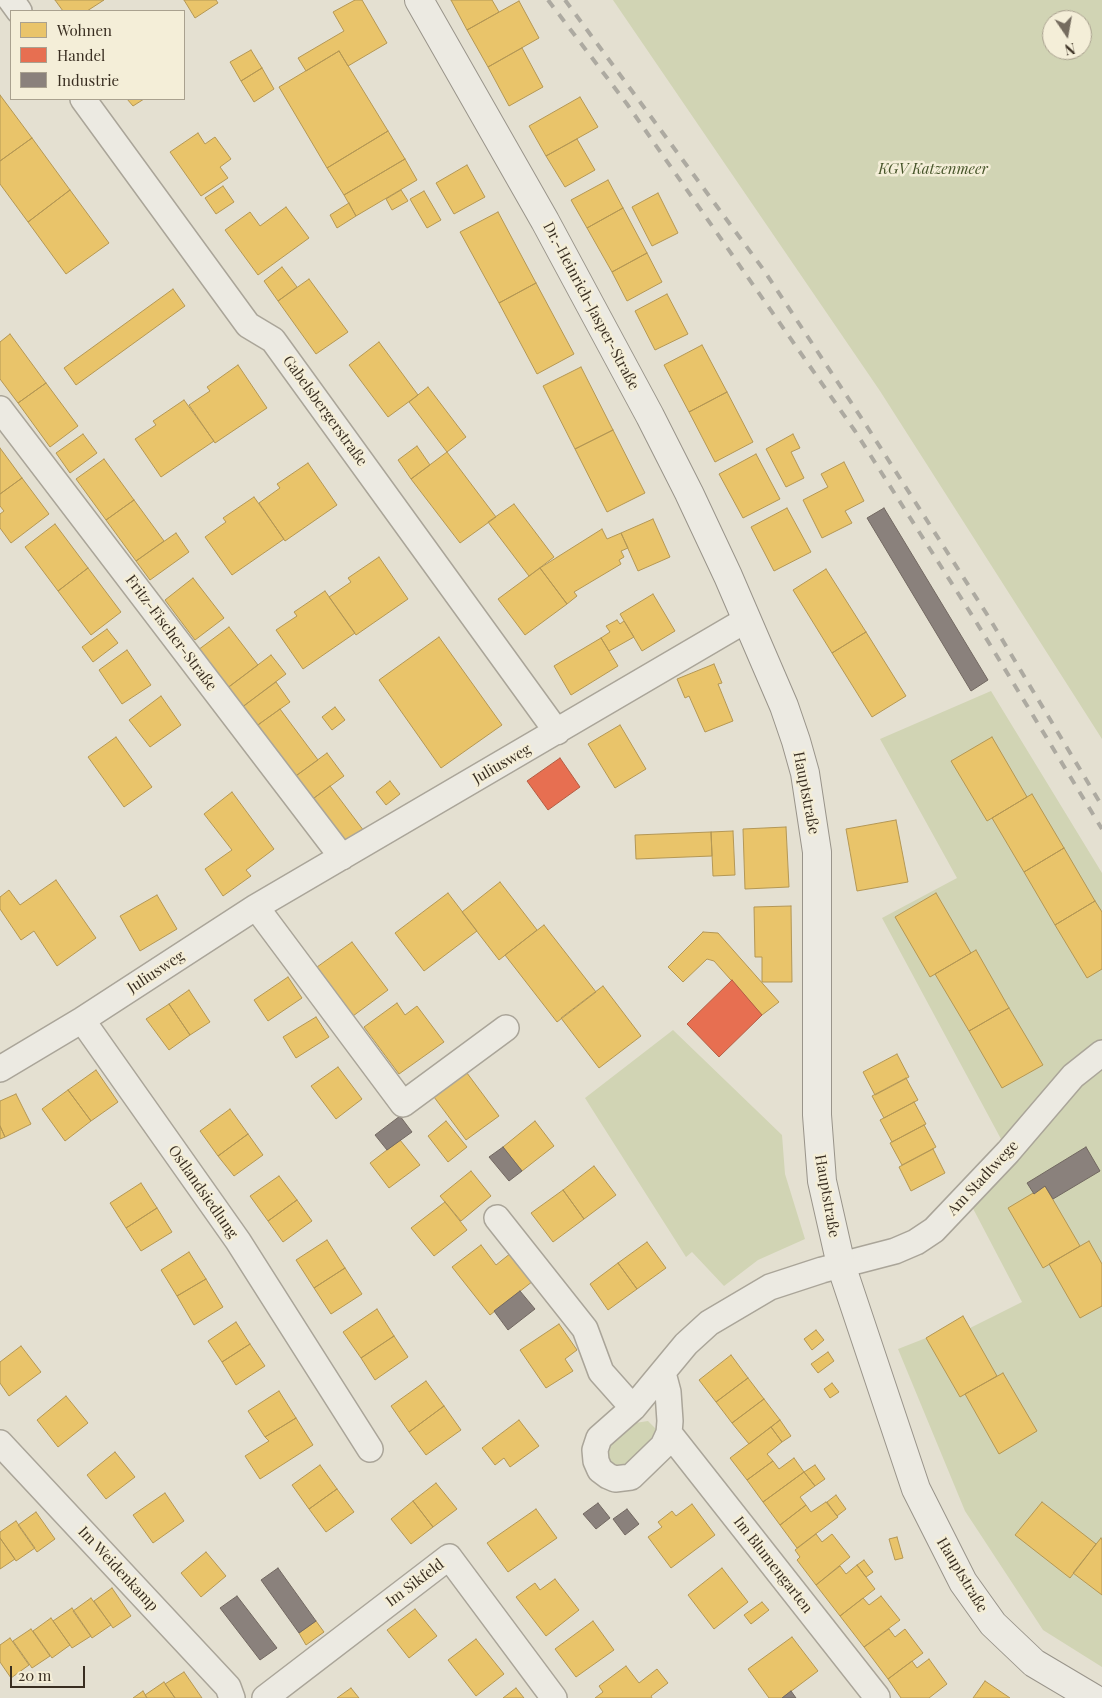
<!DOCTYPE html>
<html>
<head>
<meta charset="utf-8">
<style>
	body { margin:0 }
	#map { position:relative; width:1102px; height:1698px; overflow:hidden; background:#e4e0d1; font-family:"Playfair Display",serif }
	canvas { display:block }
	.legend { position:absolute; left:10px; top:10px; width:175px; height:90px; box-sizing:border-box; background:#f4eed8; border:1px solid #a9a18f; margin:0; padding:6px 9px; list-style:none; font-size:15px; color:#392e21 }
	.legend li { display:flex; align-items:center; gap:10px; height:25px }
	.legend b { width:25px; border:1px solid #a9a18f }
	.north { position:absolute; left:1042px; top:10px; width:50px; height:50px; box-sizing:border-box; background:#f4eed8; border:1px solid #a9a18f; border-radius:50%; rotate:168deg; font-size:14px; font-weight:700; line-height:20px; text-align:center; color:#392e21 }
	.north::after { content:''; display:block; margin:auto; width:18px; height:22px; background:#756c5f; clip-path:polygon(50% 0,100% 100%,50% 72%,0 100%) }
	.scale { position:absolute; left:10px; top:1666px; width:75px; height:22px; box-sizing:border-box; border:2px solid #392e21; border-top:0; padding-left:6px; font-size:15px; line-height:18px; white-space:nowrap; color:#392e21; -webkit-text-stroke:4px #f4eed8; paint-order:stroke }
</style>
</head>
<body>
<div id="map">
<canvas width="1102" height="1698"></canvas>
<ul class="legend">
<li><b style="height:14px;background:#e9c46a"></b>Wohnen</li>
<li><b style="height:14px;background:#e76f51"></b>Handel</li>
<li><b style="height:14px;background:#8a817c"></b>Industrie</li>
</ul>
<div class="north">N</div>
<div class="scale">20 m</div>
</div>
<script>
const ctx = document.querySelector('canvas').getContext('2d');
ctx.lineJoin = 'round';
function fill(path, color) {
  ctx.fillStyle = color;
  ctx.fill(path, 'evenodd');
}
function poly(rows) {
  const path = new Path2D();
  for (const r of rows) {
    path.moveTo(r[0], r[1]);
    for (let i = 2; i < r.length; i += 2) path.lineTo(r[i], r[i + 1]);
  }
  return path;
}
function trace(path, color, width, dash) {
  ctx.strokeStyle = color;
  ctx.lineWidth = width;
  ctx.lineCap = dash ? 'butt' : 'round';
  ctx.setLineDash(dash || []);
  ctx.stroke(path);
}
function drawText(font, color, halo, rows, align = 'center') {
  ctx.font = font + ' "Playfair Display",serif';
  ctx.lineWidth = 5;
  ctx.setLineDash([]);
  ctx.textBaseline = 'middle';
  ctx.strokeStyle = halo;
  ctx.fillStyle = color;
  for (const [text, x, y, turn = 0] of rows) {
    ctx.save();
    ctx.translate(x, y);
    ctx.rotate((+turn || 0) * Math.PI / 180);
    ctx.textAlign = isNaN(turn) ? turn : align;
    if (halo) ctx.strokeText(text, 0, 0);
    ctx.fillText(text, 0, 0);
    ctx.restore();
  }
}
fill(poly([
	[613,0,1102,0,1102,739,880,391],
	[1052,20,1082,20,1082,50,1052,50],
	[991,691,1102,873,1102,1667,1043,1630,965,1511,898,1349,926,1338,963,1316,970,1328,1022,1302,967,1197,1008,1152,882,918,957,878,880,739],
	[673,1030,782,1135,785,1174,805,1239,758,1260,724,1286,692,1252,686,1257,585,1098],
	[648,1421,660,1433,630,1466,616,1469,607,1461,607,1445,635,1423]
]), '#d1d4b4');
const homes = poly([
	[55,0,104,0,87,11,63,11,55,0],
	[184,0,216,0,218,3,195,18,184,0],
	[355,0,362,0,387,43,348,66,339,51,306,71,298,58,344,31,333,12,355,0],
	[451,0,492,0,499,12,467,30,451,0],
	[519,1,539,38,488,67,467,30,519,1],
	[522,48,543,87,509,106,488,67,522,48],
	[251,50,262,68,241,81,230,62,251,50],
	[339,51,388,131,327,168,279,87,339,51],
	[262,68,274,89,254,102,241,81,262,68],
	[0,95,32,138,0,161,0,95],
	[580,97,598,127,546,156,529,126,580,97],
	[127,99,144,99,133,106,127,99],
	[388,131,405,159,344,195,327,168,388,131],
	[198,133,205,144,215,137,231,159,220,167,228,178,201,196,170,152,198,133],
	[32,138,70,190,28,222,0,184,0,161,32,138],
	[577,139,595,170,565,187,546,156,577,139],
	[405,159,417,180,356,216,344,195,405,159],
	[467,165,485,197,454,214,436,183,467,165],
	[608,180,623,208,587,228,571,200,608,180],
	[223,186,234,202,216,214,205,198,223,186],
	[70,190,109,243,66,274,28,222,70,190],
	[401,190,408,201,392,210,386,199,401,190],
	[424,191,441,220,427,228,410,199,424,191],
	[658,193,678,233,652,246,632,207,658,193],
	[349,203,356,216,337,228,330,215,349,203],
	[286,207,309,238,258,275,225,230,250,212,260,226,286,207],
	[623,208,647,253,612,272,587,228,623,208],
	[498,212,536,283,499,303,460,232,498,212],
	[647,253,662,282,627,301,612,272,647,253],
	[282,267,297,287,278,301,264,281,282,267],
	[309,279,348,332,316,354,278,301,309,279],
	[536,283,574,354,537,374,499,303,536,283],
	[173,289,185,306,76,385,64,368,173,289],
	[667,294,688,334,655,350,635,311,667,294],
	[10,334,46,383,18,403,0,379,0,342,10,334],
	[379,342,418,395,388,417,349,365,379,342],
	[702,345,727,392,689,412,664,365,702,345],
	[238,365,267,408,215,443,189,405,210,391,207,387,238,365],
	[581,367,613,430,575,449,543,386,581,367],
	[46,383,78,426,50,447,18,403,46,383],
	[428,387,466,437,447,452,409,402,428,387],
	[727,392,753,442,715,462,689,412,727,392],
	[184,400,214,441,161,477,135,439,156,425,153,421,184,400],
	[613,430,645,493,607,512,575,449,613,430],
	[83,434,97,453,70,473,56,453,83,434],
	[793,434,800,448,791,452,804,478,786,487,766,449,793,434],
	[417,446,430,465,411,479,398,460,417,446],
	[0,448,22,478,0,494,0,448],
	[447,452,496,517,460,543,411,479,447,452],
	[756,454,780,499,743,518,719,474,756,454],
	[104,459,134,500,106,520,76,479,104,459],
	[844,462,864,501,845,511,852,523,822,538,803,500,828,487,821,474,844,462],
	[308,463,337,505,285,541,259,503,280,488,277,484,308,463],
	[22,478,49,514,11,543,0,528,0,514,4,511,0,506,0,494,22,478],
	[254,497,284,539,232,575,205,537,226,522,223,518,254,497],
	[134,500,164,541,136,561,106,520,134,500],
	[514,504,554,557,529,576,488,522,514,504],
	[787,508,811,552,774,571,751,527,787,508],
	[653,519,670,557,638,571,621,533,653,519],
	[55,524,88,568,58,591,25,547,55,524],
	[602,529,607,539,621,533,628,548,621,551,624,557,619,560,621,564,574,592,577,596,567,604,540,568,602,529],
	[176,533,189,552,150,580,136,561,176,533],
	[379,557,408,599,356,635,329,597,351,582,348,578,379,557],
	[88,568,121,612,91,635,58,591,88,568],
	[540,568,567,604,525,635,498,599,540,568],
	[826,569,866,632,832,653,793,590,826,569],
	[193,578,224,618,195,640,165,600,193,578],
	[325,591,355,633,303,669,276,630,297,616,294,612,325,591],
	[653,594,675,631,642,651,620,614,653,594],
	[617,620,620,624,624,621,634,637,609,651,601,638,610,632,606,626,617,620],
	[229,627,258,665,226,689,198,650,229,627],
	[107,629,118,643,93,662,82,647,107,629],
	[866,632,906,696,872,717,832,653,866,632],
	[439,637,502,725,441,768,379,680,439,637],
	[601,638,618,666,571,695,554,666,601,638],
	[127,650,151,685,122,704,99,670,127,650],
	[271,655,286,674,241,708,226,689,271,655],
	[714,664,722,683,718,684,733,721,705,732,689,696,685,698,677,679,714,664],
	[276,682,290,702,255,727,241,708,276,682],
	[161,696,181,725,150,747,129,720,161,696],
	[335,707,345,720,332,730,322,717,335,707],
	[280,709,318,760,293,778,255,727,280,709],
	[620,725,646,769,615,788,588,744,620,725],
	[116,737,152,787,124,807,88,757,116,737],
	[992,737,1027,797,987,821,951,761,992,737],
	[327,753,344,776,310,801,293,778,327,753],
	[390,781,400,794,386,805,376,792,390,781],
	[330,786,367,835,343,853,306,804,330,786],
	[232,792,274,849,246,870,251,876,223,896,205,869,232,850,204,814,232,792],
	[1032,794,1064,848,1024,872,992,818,1032,794],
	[896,820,908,882,857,891,846,829,896,820],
	[786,827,789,887,745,889,743,829,786,827],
	[733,831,735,875,713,876,711,832,733,831],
	[711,832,712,856,636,859,635,835,711,832],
	[1064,848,1095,901,1055,925,1024,872,1064,848],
	[56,880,96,938,57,966,34,931,21,940,0,909,0,897,9,890,20,905,56,880],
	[500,882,537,930,499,960,462,912,500,882],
	[448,893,477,931,424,971,395,933,448,893],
	[936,893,971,953,930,977,895,917,936,893],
	[157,895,177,929,140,951,120,916,157,895],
	[1095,901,1102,912,1102,969,1087,978,1055,925,1095,901],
	[791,906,792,982,762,982,762,957,755,957,754,907,791,906],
	[544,925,596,992,557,1022,505,955,544,925],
	[703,932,718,933,779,1002,762,1015,714,961,707,959,683,982,668,967,703,932],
	[352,942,388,990,353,1016,317,967,352,942],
	[976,950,1009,1008,969,1031,935,974,976,950],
	[288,977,302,998,268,1021,254,1000,288,977],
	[603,986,641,1036,599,1068,561,1018,603,986],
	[189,990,210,1022,190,1035,169,1004,189,990],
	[397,1003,405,1015,417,1006,444,1042,399,1074,364,1027,397,1003],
	[169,1004,190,1035,169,1050,146,1019,169,1004],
	[1009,1008,1043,1065,1002,1088,969,1031,1009,1008],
	[316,1017,329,1037,296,1058,283,1037,316,1017],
	[897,1054,909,1077,875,1095,863,1072,897,1054],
	[338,1067,362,1099,336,1119,311,1086,338,1067],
	[464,1069,499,1116,466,1140,431,1093,464,1069],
	[96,1070,118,1102,91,1121,68,1090,96,1070],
	[906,1078,918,1100,884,1118,872,1096,906,1078],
	[68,1090,91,1121,65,1141,42,1109,68,1090],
	[16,1094,31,1124,5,1137,0,1126,0,1101,16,1094],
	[914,1102,926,1124,892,1142,880,1120,914,1102],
	[230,1109,248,1134,218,1156,200,1131,230,1109],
	[446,1121,467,1147,448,1162,428,1136,446,1121],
	[535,1121,554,1146,522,1171,503,1147,535,1121],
	[924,1125,936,1147,902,1165,890,1143,924,1125],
	[0,1126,5,1137,0,1139,0,1126],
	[248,1134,263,1155,234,1176,218,1156,248,1134],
	[400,1140,420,1165,389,1188,370,1163,400,1140],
	[933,1149,945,1173,911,1191,899,1167,933,1149],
	[594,1166,616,1195,584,1219,563,1190,594,1166],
	[471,1171,491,1196,461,1221,440,1196,471,1171],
	[279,1176,297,1200,268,1221,250,1196,279,1176],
	[141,1183,157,1208,126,1228,110,1203,141,1183],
	[1045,1186,1080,1246,1043,1268,1008,1208,1045,1186],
	[563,1190,584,1219,553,1242,531,1213,563,1190],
	[297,1200,312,1221,283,1242,268,1221,297,1200],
	[445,1202,467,1230,434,1256,411,1228,445,1202],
	[157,1208,172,1232,141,1251,126,1228,157,1208],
	[327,1240,345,1268,314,1288,296,1260,327,1240],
	[1089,1241,1102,1264,1102,1306,1080,1318,1049,1264,1089,1241],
	[647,1242,666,1268,637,1289,618,1263,647,1242],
	[481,1245,496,1265,511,1253,533,1281,490,1315,452,1267,481,1245],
	[189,1252,206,1279,177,1296,161,1270,189,1252],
	[618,1263,637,1289,608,1310,590,1284,618,1263],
	[345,1268,362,1294,331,1314,314,1288,345,1268],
	[206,1279,223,1307,194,1325,177,1296,206,1279],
	[377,1309,394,1336,361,1358,343,1332,377,1309],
	[963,1316,997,1376,960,1397,926,1338,963,1316],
	[236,1322,250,1344,222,1362,208,1341,236,1322],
	[559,1324,577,1350,565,1359,573,1371,546,1388,520,1350,559,1324],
	[816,1330,824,1340,812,1350,804,1339,816,1330],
	[394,1336,408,1357,375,1380,361,1358,394,1336],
	[250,1344,265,1366,236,1385,222,1362,250,1344],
	[21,1346,41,1372,9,1396,0,1383,0,1362,21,1346],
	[828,1352,834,1361,818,1373,811,1364,828,1352],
	[731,1355,748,1378,716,1402,699,1380,731,1355],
	[1003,1373,1037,1431,999,1454,965,1394,1003,1373],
	[748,1378,764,1399,732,1423,716,1402,748,1378],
	[426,1381,444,1406,409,1432,391,1406,426,1381],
	[832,1383,839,1392,830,1398,824,1389,832,1383],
	[279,1391,296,1418,265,1437,248,1411,279,1391],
	[66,1396,88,1423,58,1447,37,1420,66,1396],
	[764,1399,780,1420,749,1444,732,1423,764,1399],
	[444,1406,461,1430,426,1455,409,1432,444,1406],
	[296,1418,313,1445,260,1479,245,1456,269,1441,265,1437,296,1418],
	[519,1420,539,1446,510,1467,504,1458,495,1465,482,1448,519,1420],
	[780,1420,791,1436,782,1442,771,1427,780,1420],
	[771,1427,782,1442,767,1454,773,1461,747,1480,730,1458,771,1427],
	[115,1452,135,1477,106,1499,87,1475,115,1452],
	[794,1458,804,1472,763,1502,747,1480,773,1461,779,1469,794,1458],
	[320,1465,337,1489,309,1509,292,1485,320,1465],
	[815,1465,825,1479,815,1486,804,1472,815,1465],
	[804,1472,815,1486,800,1497,806,1505,780,1525,763,1502,804,1472],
	[436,1483,457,1509,433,1527,413,1501,436,1483],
	[337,1489,354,1512,326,1532,309,1509,337,1489],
	[165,1493,184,1521,153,1543,133,1515,165,1493],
	[836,1495,846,1509,837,1516,827,1502,836,1495],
	[413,1501,433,1527,411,1544,391,1519,413,1501],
	[826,1502,838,1517,797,1548,780,1525,806,1505,811,1512,826,1502],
	[1042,1502,1096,1544,1070,1578,1015,1535,1042,1502],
	[692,1504,715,1535,671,1568,648,1537,662,1527,658,1522,672,1511,676,1516,692,1504],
	[536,1509,557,1538,508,1572,487,1543,536,1509],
	[36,1512,55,1539,37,1552,18,1525,36,1512],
	[16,1521,35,1548,16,1561,0,1538,0,1532,16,1521],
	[816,1534,822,1542,832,1534,850,1557,816,1585,797,1560,800,1557,795,1550,816,1534],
	[897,1537,903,1558,895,1560,889,1539,897,1537],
	[0,1538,15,1559,0,1569,0,1538],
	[1101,1538,1102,1540,1102,1595,1073,1573,1101,1538],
	[206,1552,226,1576,201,1597,181,1573,206,1552],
	[864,1560,873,1572,866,1577,857,1565,864,1560],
	[857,1565,875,1589,840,1616,816,1585,840,1566,846,1574,857,1565],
	[722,1568,748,1602,714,1629,688,1595,722,1568],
	[555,1579,579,1610,546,1636,516,1597,535,1583,540,1590,555,1579],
	[112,1588,131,1616,113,1628,94,1601,112,1588],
	[881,1596,900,1620,864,1647,840,1616,863,1598,869,1605,881,1596],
	[91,1598,111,1625,92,1638,73,1611,91,1598],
	[762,1602,769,1610,751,1624,744,1615,762,1602],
	[72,1608,91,1636,72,1648,53,1621,72,1608],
	[415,1609,437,1636,409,1658,387,1630,415,1609],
	[51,1618,70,1645,52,1658,33,1631,51,1618],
	[316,1621,324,1632,306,1645,299,1633,316,1621],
	[593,1621,614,1650,576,1677,555,1649,593,1621],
	[31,1629,50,1656,32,1668,13,1641,31,1629],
	[889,1629,895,1637,905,1629,923,1653,888,1679,864,1647,889,1629],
	[792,1637,818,1671,782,1698,769,1698,748,1669,792,1637],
	[10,1638,29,1665,11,1678,0,1662,0,1645,10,1638],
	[476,1639,504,1674,476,1696,448,1660,476,1639],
	[929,1659,947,1684,929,1698,901,1698,888,1679,912,1661,917,1668,929,1659],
	[626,1666,639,1683,657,1669,668,1683,651,1696,652,1698,595,1698,603,1692,599,1686,626,1666],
	[184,1672,202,1698,175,1698,165,1684,184,1672],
	[985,1681,1010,1698,973,1698,985,1681],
	[164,1682,175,1698,147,1698,145,1695,164,1682],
	[351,1688,359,1698,337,1698,351,1688],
	[516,1688,524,1698,503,1698,516,1688],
	[143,1691,147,1698,133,1698,143,1691]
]);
fill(homes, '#e9c46a');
trace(homes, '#b49754', 1);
const shops = poly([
	[560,758,580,787,548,810,527,781,560,758],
	[732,980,762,1015,719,1057,687,1024,732,980]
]);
fill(shops, '#e76f51');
trace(shops, '#b35c43', 1);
const industry = poly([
	[884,508,988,680,971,691,867,518,884,508],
	[400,1116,412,1132,387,1150,375,1135,400,1116],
	[503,1147,522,1171,509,1181,489,1157,503,1147],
	[1086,1147,1100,1171,1053,1199,1045,1186,1034,1194,1027,1183,1086,1147],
	[520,1291,535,1309,508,1330,494,1311,520,1291],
	[598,1503,610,1518,596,1529,583,1514,598,1503],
	[627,1509,639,1524,625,1535,613,1519,627,1509],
	[278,1568,316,1621,299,1633,261,1580,278,1568],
	[237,1596,277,1648,260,1660,220,1608,237,1596],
	[791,1691,796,1698,782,1698,791,1691]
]);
fill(industry, '#8a817c');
trace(industry, '#726861', 1);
const street = poly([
	[11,0,19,11],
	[83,99,248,325,273,340,557,732],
	[0,409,342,857],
	[256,907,403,1104,506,1028],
	[82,1020,238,1241,370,1449],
	[0,1069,82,1020,256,907,746,620],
	[497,1218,585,1329,601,1372,633,1408],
	[663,1373,668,1392,670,1421,669,1433,663,1446,631,1477,615,1479,608,1476,600,1470,596,1461,595,1450,599,1438,633,1408,686,1344,709,1323,770,1287,822,1270,895,1251,916,1242,934,1230,1008,1152,1073,1076,1102,1053],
	[669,1433,877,1697],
	[0,1443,228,1687,232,1698],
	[265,1698,449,1557,554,1698]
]);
const secondary = poly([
	[419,0,545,221,650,416,689,493,728,576,784,706,796,741,805,773,817,852,817,1115,822,1181,841,1265,916,1489,963,1582,993,1624,1034,1663,1093,1698]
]);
trace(street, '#aaa599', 28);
trace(secondary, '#99948a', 30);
trace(street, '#eceae2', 25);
trace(secondary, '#eceae2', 28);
trace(poly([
	[548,0,627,104,855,431,975,620,1102,829],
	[565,0,763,269,866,425,988,616,1102,806]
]), '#adaaa1', 4, [9, 9]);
drawText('italic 15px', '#465429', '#f4eed8', [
	["KGV Katzenmeer",933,169]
]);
drawText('15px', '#392e21', '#f4eed8', [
	["Dr.-Heinrich-Jasper-Straße",591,306,62],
	["Gabelsbergerstraße",325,411,54],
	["Fritz-Fischer-Straße",171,633,53],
	["Juliusweg",502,764,-30],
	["Hauptstraße",806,793,79],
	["Juliusweg",156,972,-33],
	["Am Stadtwege",983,1178,-47],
	["Ostlandsiedlung",203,1192,55],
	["Hauptstraße",827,1196,80],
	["Im Blumengarten",773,1565,52],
	["Im Weidenkamp",118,1569,47],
	["Hauptstraße",962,1575,59],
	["Im Sikfeld",415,1583,-37]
]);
</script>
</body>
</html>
